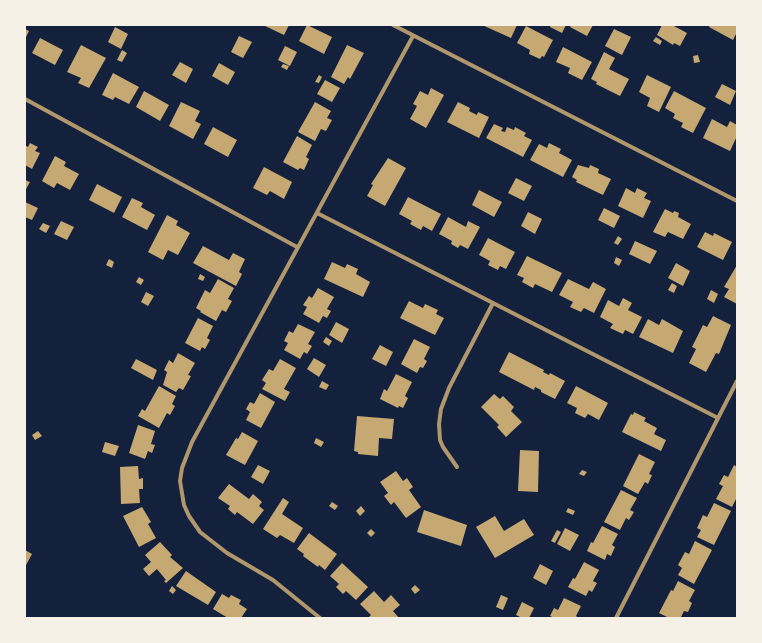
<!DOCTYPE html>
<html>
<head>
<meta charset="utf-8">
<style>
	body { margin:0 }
	#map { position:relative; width:762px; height:643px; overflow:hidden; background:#14213d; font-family:"DM Sans",sans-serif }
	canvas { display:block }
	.frame { position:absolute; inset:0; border:26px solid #f6f1e7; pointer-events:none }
</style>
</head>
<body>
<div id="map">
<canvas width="762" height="643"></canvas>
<div class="frame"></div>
</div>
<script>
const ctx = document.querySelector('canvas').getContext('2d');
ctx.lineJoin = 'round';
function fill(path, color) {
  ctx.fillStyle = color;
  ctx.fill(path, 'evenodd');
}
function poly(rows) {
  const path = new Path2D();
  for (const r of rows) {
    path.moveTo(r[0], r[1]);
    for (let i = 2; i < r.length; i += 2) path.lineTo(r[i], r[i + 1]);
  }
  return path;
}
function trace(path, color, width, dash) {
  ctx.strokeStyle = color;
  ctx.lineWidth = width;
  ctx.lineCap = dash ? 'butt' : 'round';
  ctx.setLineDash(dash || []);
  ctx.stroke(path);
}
fill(poly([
	[263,25,289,25,284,35],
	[307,25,332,37,324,54,299,41],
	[482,25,517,25,511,38],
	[550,25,566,25,562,33,550,27],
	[571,25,593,25,587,36,570,27],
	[662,25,672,25,687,33,680,46,674,43,673,45,657,35],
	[710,25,737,25,737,32,733,40,709,27],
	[526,26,553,40,544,57,542,56,540,59,529,54,530,50,517,43],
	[115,27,128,34,121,49,108,42],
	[25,29,29,31,25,39],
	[614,29,631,37,622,55,605,46],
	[239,36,252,42,243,58,231,52],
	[656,37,662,41,660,45,653,41],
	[40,38,63,50,55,65,32,53],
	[81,45,106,58,89,88,78,83,81,78,67,72],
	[347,45,364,53,350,79,348,77,344,84,331,77],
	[285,46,297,52,290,66,278,60],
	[563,47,592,62,582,80,568,73,570,68,556,62],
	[122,50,127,53,122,62,117,60],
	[604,52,615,58,609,69,629,79,620,96,596,84,597,82,591,79],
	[698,55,700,62,694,63,693,56],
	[180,62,193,69,186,83,172,75],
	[219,63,235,72,228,85,212,76],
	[283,64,289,66,287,70,281,67],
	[113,73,139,87,129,104,115,97,113,100,102,95],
	[319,75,322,77,319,83,315,82],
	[647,75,671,87,659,112,647,106,650,98,639,92],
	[325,80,340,88,332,102,317,94],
	[722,84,736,91,730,105,715,97],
	[431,88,444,95,426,128,410,119,417,106,413,104,420,91,428,95],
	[144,91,169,105,160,121,136,107],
	[674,91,706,108,693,133,681,127,683,123,673,118,675,114,665,108],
	[181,102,200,111,195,121,201,124,193,139,169,126],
	[315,102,331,111,327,118,332,120,326,131,321,129,315,141,298,132],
	[458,102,470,108,469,111,477,115,478,112,489,117,479,138,447,122],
	[712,119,727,127,730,121,737,125,737,136,730,151,703,138],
	[494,124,503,128,501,131,505,132,507,127,514,130,515,127,526,133,524,136,532,140,523,157,486,138],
	[213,127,237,140,228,157,204,144],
	[297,136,312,145,306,157,309,159,304,170,300,168,298,170,283,162],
	[30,143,38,147,35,151,40,153,32,169,25,165,25,145,28,147],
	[549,143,561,149,559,153,572,160,563,177,530,160,539,144,547,148],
	[55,156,66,162,64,166,79,174,70,190,57,183,54,188,42,181],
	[388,158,406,168,385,206,367,196,373,185,371,184],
	[578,165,589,168,590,165,599,169,598,173,611,179,603,195,576,182,577,180,572,177],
	[264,167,292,182,284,199,270,191,267,195,253,188],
	[516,178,532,186,524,201,508,193],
	[25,180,30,182,25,191],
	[97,184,122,197,114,213,89,200],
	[626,188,635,193,637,188,647,193,644,198,651,201,643,218,618,206],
	[479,190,502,202,494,217,472,205],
	[408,197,441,214,432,231,423,226,421,230,410,224,412,221,399,214],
	[132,198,143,203,141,207,155,215,147,230,122,217],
	[25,202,38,208,32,220,25,217],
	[604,208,620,216,614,228,598,220],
	[665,209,673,213,674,211,679,213,678,217,691,224,683,239,668,232,665,237,653,232],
	[528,212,542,219,535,234,521,226],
	[167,215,178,221,176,225,190,233,178,255,168,250,163,260,148,252],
	[448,217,466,227,468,221,480,227,468,249,460,245,458,248,451,244,452,241,439,234],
	[61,221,74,227,67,240,54,234],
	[43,223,50,226,46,233,39,229],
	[705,232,713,236,714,233,732,242,723,260,697,247],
	[618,236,622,239,618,245,614,243],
	[488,238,515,252,506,269,500,266,498,270,488,265,490,261,479,255],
	[635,241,657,251,650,264,629,254],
	[203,246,229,260,233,253,245,259,239,272,242,274,236,286,193,263],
	[527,256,562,273,552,292,535,284,533,288,522,282,524,278,517,275],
	[616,257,622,260,619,266,614,263],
	[109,259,114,262,112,268,106,265],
	[332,262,345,268,347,264,358,269,356,274,370,282,363,297,324,279],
	[676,263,690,271,683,286,668,278],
	[737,265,737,304,724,297,729,289,724,287],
	[200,274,205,277,203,281,198,279],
	[139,277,144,280,141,285,136,282],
	[218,279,234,288,228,299,232,301,226,312,222,310,216,321,200,312,201,311,196,308,205,290,210,293],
	[568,279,589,289,593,282,606,289,594,313,584,308,581,312,570,307,573,302,559,295],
	[672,283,677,286,674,293,668,290],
	[318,288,334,297,327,309,331,311,327,318,323,316,319,323,303,314,307,307,303,305,309,296,312,298],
	[711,290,718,294,714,303,707,299],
	[146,292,154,296,148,306,141,302],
	[623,298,632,303,628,310,642,317,633,334,625,330,623,334,610,328,613,324,600,317,608,300,619,306],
	[409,301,423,308,425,304,438,310,436,314,444,318,435,335,400,318],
	[713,316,731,325,719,354,716,353,706,372,689,363,696,349,692,347,703,325,707,327],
	[198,318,213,326,207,338,210,340,205,349,202,347,200,351,185,343],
	[648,319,659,325,662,319,683,331,673,353,639,337],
	[336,322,349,329,342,343,329,335],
	[298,324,315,332,308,344,312,346,307,354,304,352,300,359,284,350,288,343,284,341,289,331,293,333],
	[326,337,332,341,329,346,323,342],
	[414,339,430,347,424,359,427,361,423,368,420,367,417,373,401,364],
	[380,345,393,352,386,366,372,359],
	[509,352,544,370,543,372,549,375,550,373,565,381,555,399,541,392,541,390,535,387,534,390,499,372],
	[178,353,195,363,188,375,191,376,183,390,179,388,176,392,163,385,167,372,164,370,169,360,173,363],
	[314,358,326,365,319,377,307,369],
	[136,359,157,370,153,380,131,368],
	[280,359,296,368,284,389,290,392,285,401,262,389,266,383,262,380,269,369,273,371],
	[396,374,412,382,405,396,408,398,403,408,399,406,398,408,380,399,384,389,387,391],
	[322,381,329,385,326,390,319,387],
	[159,386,176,396,172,404,175,406,170,415,167,413,159,428,138,416,142,409,145,411],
	[576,386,608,403,599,420,588,414,585,418,575,413,577,408,567,403],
	[260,393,275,402,261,428,246,420,250,412,246,409,250,402,254,404],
	[494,394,500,399,503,396,514,407,511,411,522,422,506,437,497,427,499,425,481,407],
	[634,412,646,418,644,421,657,428,654,434,666,440,661,451,622,432,631,414,633,415],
	[357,416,394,419,392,439,379,438,378,456,358,454,358,452,354,451],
	[138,425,155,431,151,444,155,445,152,453,148,451,145,459,129,453],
	[38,431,42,436,35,440,32,435],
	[242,432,258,441,245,465,226,455,236,438,238,439],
	[316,438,324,442,321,447,314,443],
	[105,442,119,446,115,456,102,452],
	[520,450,539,451,538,492,518,491],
	[639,454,655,462,649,474,652,475,648,484,645,482,638,494,623,486],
	[258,465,270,471,263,484,251,477],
	[734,465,737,467,737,497,732,507,716,499,723,486,719,484,724,475,728,477],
	[138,466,139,479,143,478,143,489,139,489,140,503,121,504,120,467],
	[582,470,587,472,584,476,579,474],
	[396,471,403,481,407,478,413,487,409,490,421,507,406,518,394,502,391,505,384,496,388,493,380,482],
	[229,484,249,499,253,494,262,502,259,506,264,510,253,524,237,512,235,515,228,509,230,506,218,498],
	[621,490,637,498,630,510,634,512,629,520,626,518,620,530,604,522],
	[283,498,289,502,282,514,303,528,294,543,280,535,277,538,263,529],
	[332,502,338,506,335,510,329,506],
	[714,503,731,511,714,545,697,537,701,530,697,528,703,515,707,517],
	[361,506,365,511,360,516,356,511],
	[142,507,151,522,148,524,156,538,139,547,123,516],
	[568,508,575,511,573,515,566,512],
	[424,510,467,525,461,546,417,532],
	[495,516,504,531,524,519,534,535,495,558,476,527],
	[602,526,618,534,612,545,615,547,611,556,607,554,605,560,587,551,591,542,593,543],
	[565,528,579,535,570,551,557,544],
	[371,529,375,533,371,537,367,533],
	[557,530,561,532,555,543,551,541],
	[309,533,337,554,325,570,319,565,318,567,303,556,304,554,297,549],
	[695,541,712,550,694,584,678,575,682,568,678,565,685,552,689,554],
	[160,542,172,555,170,557,183,568,166,583,164,581,166,580,157,569,149,576,143,569,151,562,145,555],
	[25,550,32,554,25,567],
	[584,562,599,570,593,581,597,583,592,592,589,590,586,596,568,587,573,578,575,579],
	[342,563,368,587,356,600,346,591,343,594,336,587,339,584,330,576],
	[540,564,553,571,546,585,533,578],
	[186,571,216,592,208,605,176,586],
	[678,581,695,590,689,601,692,603,688,612,684,611,681,617,669,618,659,613,671,590,673,591],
	[415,585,420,590,415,594,411,589],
	[172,586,176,590,173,594,169,591],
	[374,591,384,602,391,595,400,605,393,611,399,618,368,618,371,615,360,604],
	[222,594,229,598,231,595,241,600,239,604,247,609,241,618,228,618,213,609],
	[501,595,508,598,503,610,496,607],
	[564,598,581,606,576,616,578,618,555,618,550,616,554,608,558,610],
	[522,602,534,608,529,618,522,618,516,615]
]), '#c6a872');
trace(poly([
	[393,25,737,201],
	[25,99,297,247],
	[317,213,718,418],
	[457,467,443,447,440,440,439,424,441,409,449,388,493,303],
	[320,618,273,580,227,553,200,532,189,516,184,505,180,481,182,468,192,442,413,36],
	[616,618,737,381]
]), '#b1986c', 4);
</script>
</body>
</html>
